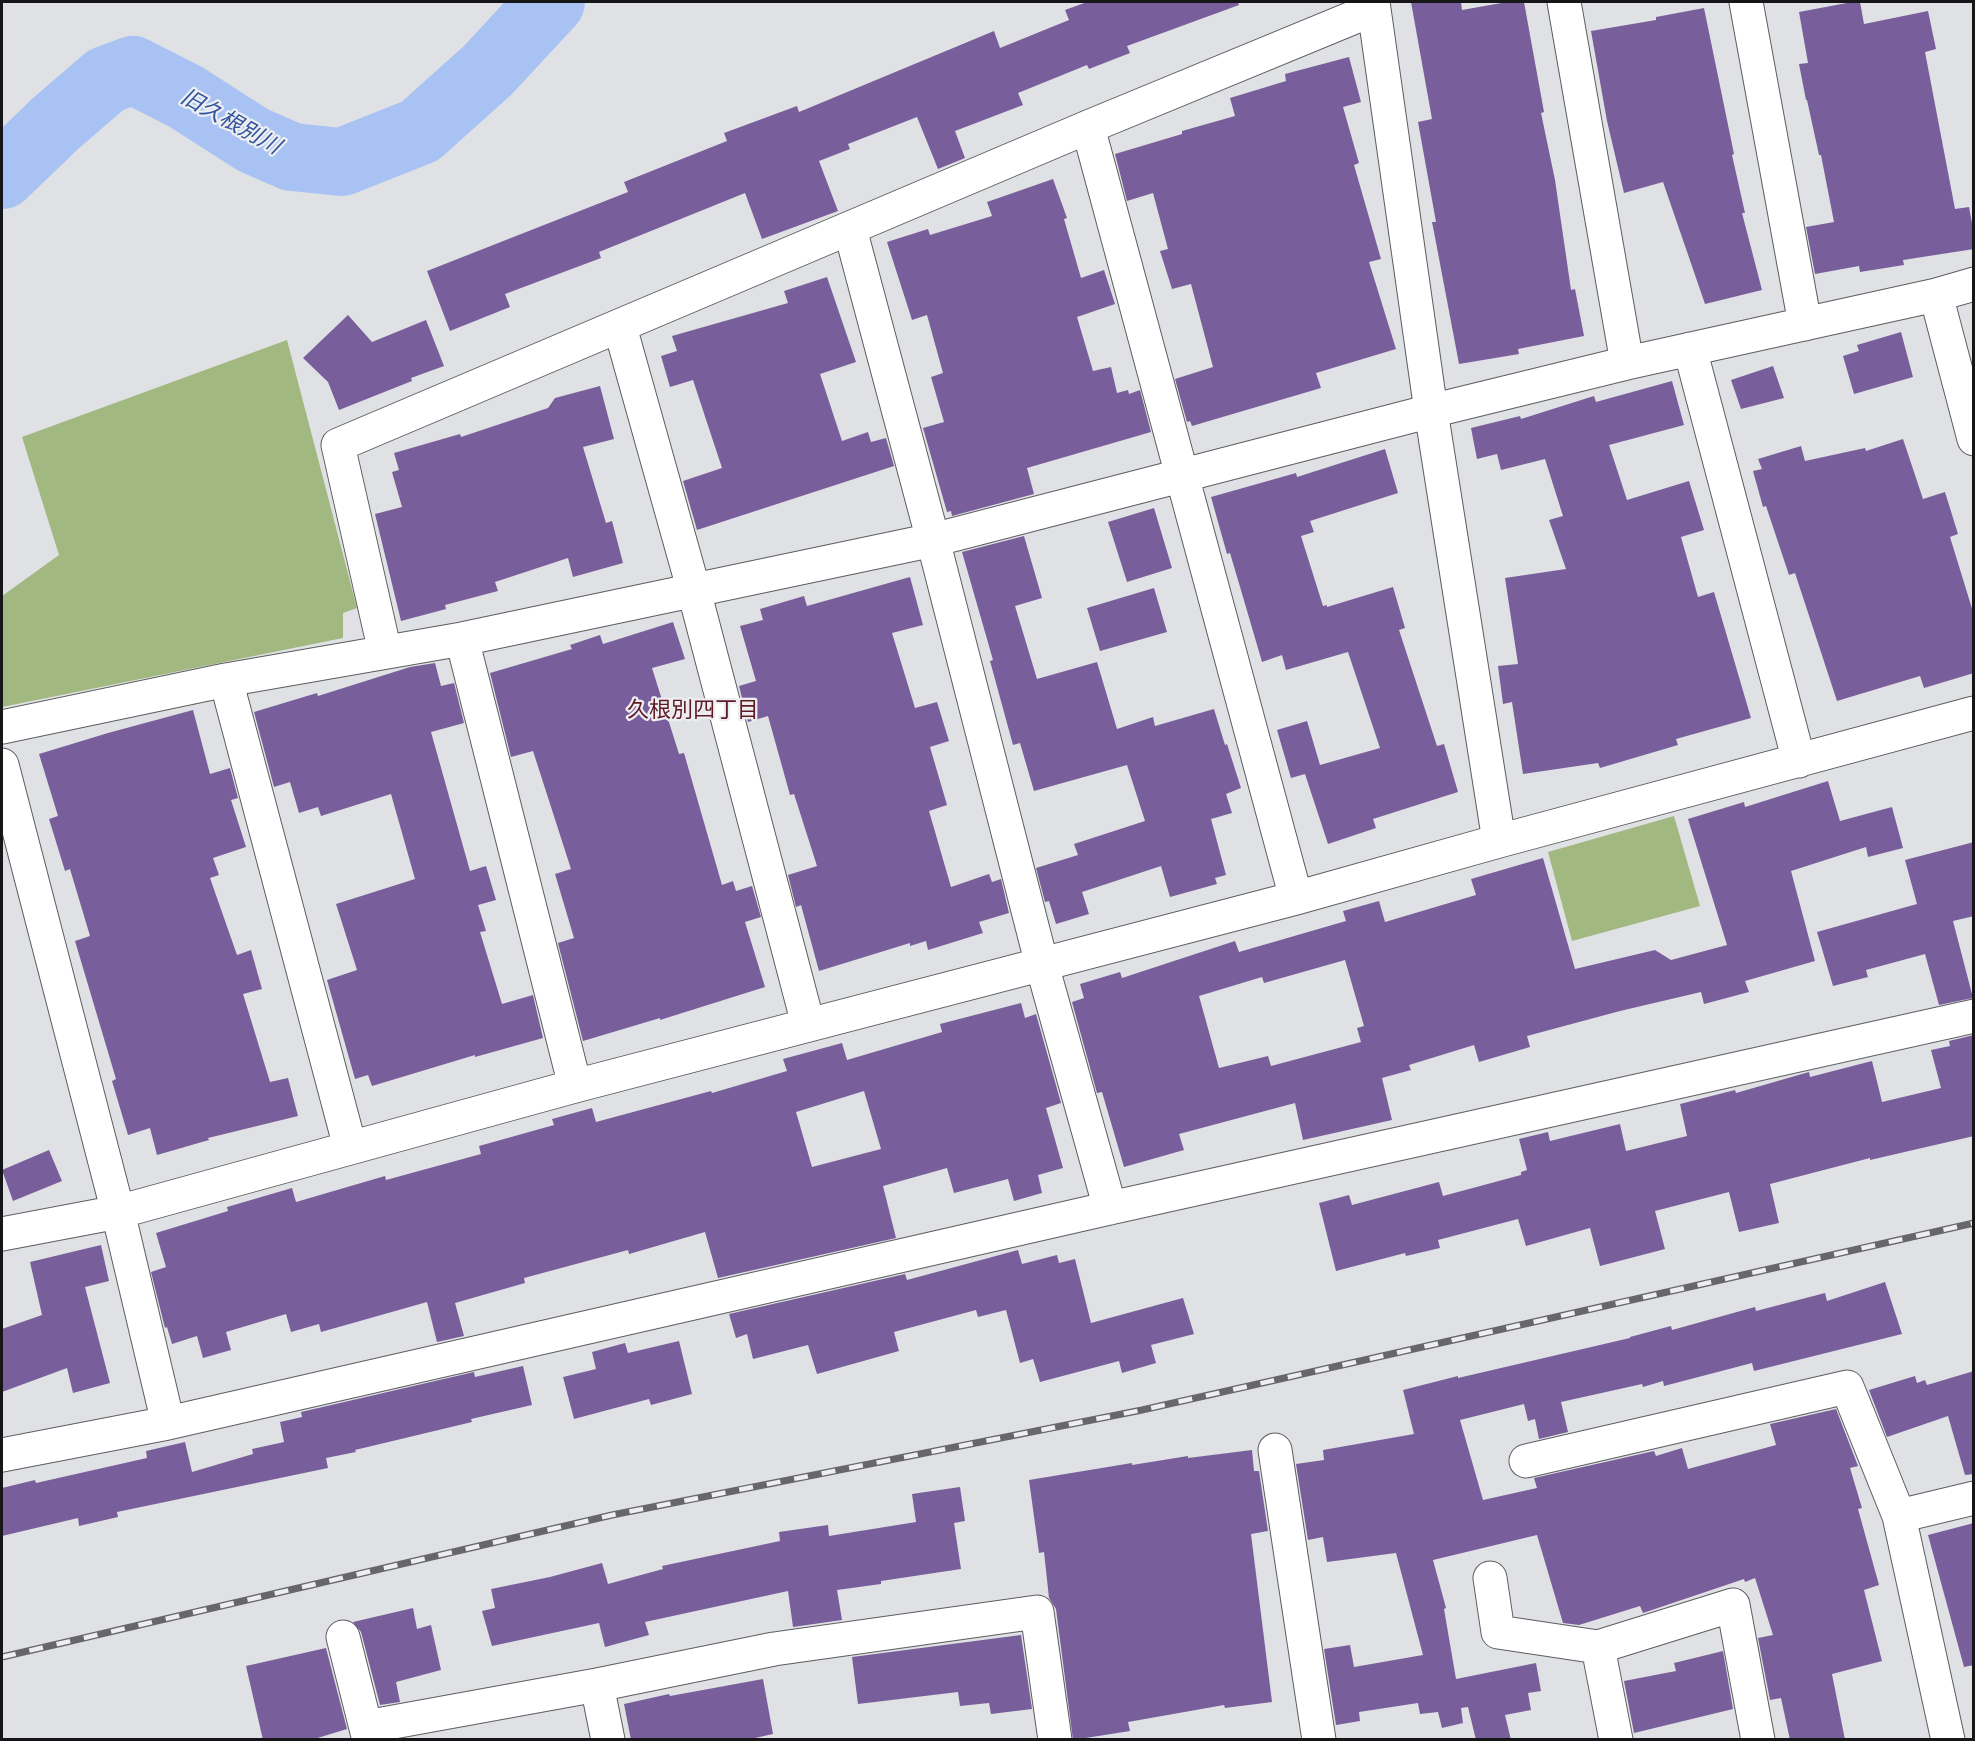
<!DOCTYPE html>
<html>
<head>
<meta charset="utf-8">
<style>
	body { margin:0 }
	#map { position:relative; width:1975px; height:1741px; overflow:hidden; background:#e0e1e4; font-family:Jost,sans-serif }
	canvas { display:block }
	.frame { position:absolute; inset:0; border:3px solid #161618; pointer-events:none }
</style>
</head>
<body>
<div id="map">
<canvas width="1975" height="1741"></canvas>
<div class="frame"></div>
</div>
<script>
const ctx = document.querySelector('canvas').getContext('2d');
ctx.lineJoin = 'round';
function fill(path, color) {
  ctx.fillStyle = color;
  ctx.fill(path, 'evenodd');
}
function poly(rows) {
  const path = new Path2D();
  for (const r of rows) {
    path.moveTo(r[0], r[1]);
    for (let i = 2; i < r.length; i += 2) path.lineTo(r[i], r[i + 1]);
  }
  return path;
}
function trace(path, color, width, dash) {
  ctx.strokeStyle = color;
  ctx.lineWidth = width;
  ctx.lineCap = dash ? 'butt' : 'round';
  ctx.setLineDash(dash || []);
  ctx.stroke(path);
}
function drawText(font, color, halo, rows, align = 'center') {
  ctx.font = font + ' Jost,"Noto Sans JP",sans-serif';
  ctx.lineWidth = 4.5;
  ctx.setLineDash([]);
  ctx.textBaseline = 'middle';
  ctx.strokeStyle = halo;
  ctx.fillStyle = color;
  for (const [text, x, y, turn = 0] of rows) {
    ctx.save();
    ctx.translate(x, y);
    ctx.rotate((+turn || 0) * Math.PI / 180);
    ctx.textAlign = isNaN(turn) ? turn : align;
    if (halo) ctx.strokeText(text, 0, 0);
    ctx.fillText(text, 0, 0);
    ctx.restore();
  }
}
fill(poly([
	[287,340,357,608,343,613,343,638,2,707,2,596,59,555,22,437],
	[1674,816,1700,906,1572,941,1548,852]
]), '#a2b881');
trace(poly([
	[2,175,55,124,106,80,133,70,186,97,253,140,292,157,342,162,420,131,488,70,551,2]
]), '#a8c2f4', 68);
fill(poly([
	[1087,2,1238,2,1239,5,1127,46,1130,53,1089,69,1087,65,1018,93,1023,105,955,131,965,158,938,169,917,117,848,144,850,149,819,161,838,211,762,239,745,193,599,252,601,258,505,294,510,307,450,331,427,271,628,192,624,182,727,141,724,133,797,106,799,112,994,31,1000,48,1069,20,1065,10],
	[1411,2,1461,2,1462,10,1507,2,1524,2,1544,112,1541,113,1555,180,1571,290,1575,289,1584,336,1518,349,1519,354,1459,364,1434,232,1432,222,1436,222,1418,122,1432,119],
	[1852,2,1860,2,1864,24,1928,11,1936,49,1925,52,1955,209,1969,207,1974,234,1974,249,1903,260,1904,265,1860,272,1859,266,1815,274,1806,227,1834,222,1821,155,1819,155,1807,100,1806,100,1799,64,1808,63,1799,12],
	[1704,8,1734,154,1732,155,1745,213,1742,213,1762,290,1705,304,1663,182,1624,193,1607,121,1591,31,1656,20,1656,17],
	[1349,57,1361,102,1343,107,1359,163,1354,165,1381,259,1369,262,1396,349,1316,373,1321,388,1192,426,1190,421,1187,422,1175,379,1213,367,1191,284,1172,289,1160,251,1168,249,1153,193,1127,201,1115,154,1182,134,1182,131,1235,116,1230,98,1286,81,1285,74],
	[1053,179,1067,218,1064,219,1081,278,1104,270,1115,304,1077,317,1093,371,1111,367,1117,393,1128,390,1129,394,1140,390,1151,432,1027,468,1034,494,952,516,951,511,947,512,923,428,944,422,931,377,943,373,927,315,912,320,887,242,928,229,930,235,992,216,987,202],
	[827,277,856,362,820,374,842,441,868,432,871,442,886,438,894,466,697,530,683,481,722,468,693,380,670,387,661,356,677,351,672,336,788,303,784,291],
	[348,315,372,342,426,320,444,366,411,378,412,381,339,410,328,382,303,358],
	[1901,332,1913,377,1854,394,1843,356,1859,351,1857,345],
	[1773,366,1784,398,1741,409,1731,380],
	[1672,381,1684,425,1609,445,1627,500,1689,481,1704,530,1681,537,1698,597,1714,592,1751,718,1676,739,1678,745,1600,768,1598,763,1523,774,1512,702,1503,704,1498,666,1518,664,1505,578,1566,569,1549,520,1563,516,1545,459,1501,470,1497,454,1477,459,1471,428,1520,416,1521,419,1594,396,1596,402],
	[600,386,614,439,583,447,606,523,612,521,623,563,573,577,568,558,495,582,498,591,445,605,446,609,401,621,375,514,402,507,392,472,399,470,394,453,460,434,461,437,548,408,555,398],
	[1903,439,1923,499,1945,492,1958,534,1950,537,1974,615,1974,673,1924,688,1920,676,1837,701,1795,573,1789,575,1766,506,1763,507,1753,471,1762,469,1758,459,1801,446,1805,461,1865,448,1866,451],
	[1385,449,1398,493,1310,521,1314,532,1301,536,1323,606,1327,605,1327,607,1393,587,1405,628,1399,630,1437,746,1444,744,1458,792,1373,819,1376,828,1328,844,1305,774,1291,778,1277,730,1307,721,1320,765,1380,748,1348,652,1286,670,1282,655,1262,662,1243,597,1230,553,1227,554,1211,497,1296,473,1297,477],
	[1154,508,1172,568,1127,582,1108,522],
	[1024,536,1042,598,1015,606,1037,679,1097,662,1117,729,1153,717,1155,726,1214,709,1225,745,1227,744,1241,788,1226,794,1232,813,1211,819,1226,875,1215,878,1217,884,1170,897,1161,866,1082,892,1089,914,1056,924,1049,901,1045,902,1036,868,1078,855,1074,844,1145,821,1127,765,1034,791,1020,743,1013,745,990,661,993,660,962,552],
	[910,577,923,625,892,633,915,708,937,702,949,741,930,747,947,805,929,811,951,887,989,874,992,882,1001,879,1009,913,979,922,983,933,928,950,926,941,910,946,910,943,819,971,801,905,796,907,788,875,817,866,794,794,790,795,768,716,748,722,739,686,756,681,740,626,763,620,760,609,804,596,807,606],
	[1154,588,1167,632,1100,651,1087,608],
	[673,622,685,659,652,668,679,754,684,753,722,885,733,881,736,891,752,886,761,917,745,922,765,987,660,1020,660,1018,583,1041,558,943,574,938,555,874,571,869,533,751,511,757,490,673,572,649,570,645,600,635,603,644],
	[435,663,441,686,454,683,464,723,431,732,470,871,486,866,496,900,478,905,486,931,480,932,502,1004,533,995,543,1038,475,1057,475,1055,372,1086,368,1075,355,1079,327,980,357,970,336,904,415,879,391,794,321,816,318,807,299,813,290,782,274,787,254,712,317,693,318,696,410,667],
	[193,710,210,774,230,768,238,798,231,800,246,847,213,858,219,875,210,878,237,955,251,950,262,989,243,994,270,1082,288,1078,298,1116,208,1138,209,1140,157,1155,150,1128,128,1135,112,1081,116,1079,75,941,90,936,70,869,65,871,49,819,58,816,39,754,108,733],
	[1828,781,1840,821,1892,807,1903,848,1868,857,1866,847,1791,871,1815,961,1745,981,1749,992,1704,1004,1701,992,1620,1011,1527,1036,1530,1047,1479,1062,1474,1045,1409,1065,1411,1070,1382,1078,1392,1120,1303,1140,1295,1103,1179,1134,1184,1150,1124,1167,1102,1092,1097,1093,1072,1002,1084,998,1080,984,1120,972,1122,978,1235,941,1239,952,1346,921,1343,911,1379,901,1385,922,1476,895,1471,879,1543,858,1575,969,1655,950,1671,960,1727,945,1688,819,1744,802,1745,807],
	[1345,960,1364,1026,1357,1028,1361,1042,1271,1066,1268,1056,1219,1068,1199,996,1262,977,1264,983],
	[1974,842,1974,916,1953,921,1973,998,1939,1005,1925,954,1866,970,1868,977,1833,986,1817,932,1917,904,1905,860],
	[1021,1003,1025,1018,1036,1014,1061,1103,1046,1108,1063,1168,1038,1175,1042,1193,1014,1201,1008,1179,954,1193,947,1168,883,1186,896,1238,718,1278,705,1232,629,1254,628,1250,524,1278,525,1283,455,1303,464,1336,437,1342,427,1302,321,1332,319,1324,291,1332,286,1314,226,1332,231,1350,203,1358,197,1336,172,1344,167,1327,165,1328,151,1272,166,1267,156,1233,228,1211,227,1207,292,1188,296,1202,385,1176,386,1180,481,1154,479,1146,554,1125,552,1119,592,1108,596,1122,711,1091,712,1093,787,1071,783,1059,842,1043,847,1060,942,1032,940,1024],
	[864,1091,881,1149,812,1167,796,1112],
	[1974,1035,1974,1136,1870,1160,1870,1158,1770,1184,1779,1223,1739,1232,1729,1192,1655,1211,1665,1249,1600,1266,1590,1228,1526,1246,1518,1219,1438,1240,1440,1248,1406,1256,1405,1253,1336,1271,1319,1203,1349,1195,1352,1205,1439,1182,1443,1196,1521,1175,1521,1172,1527,1170,1519,1139,1548,1132,1550,1141,1620,1124,1626,1151,1687,1136,1680,1104,1735,1090,1736,1093,1809,1072,1810,1077,1872,1061,1882,1102,1941,1088,1931,1050,1950,1046,1949,1041],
	[49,1150,62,1181,13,1201,2,1170],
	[101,1245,109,1281,85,1287,110,1383,73,1393,67,1368,2,1392,2,1329,42,1315,30,1262],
	[1018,1250,1022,1264,1057,1255,1059,1263,1075,1259,1091,1323,1183,1298,1194,1334,1151,1345,1156,1363,1122,1373,1119,1361,1040,1382,1033,1359,1020,1363,1006,1310,978,1317,976,1310,894,1332,899,1351,817,1374,808,1345,753,1359,747,1334,736,1338,729,1314,905,1274,907,1280],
	[1885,1282,1902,1334,1754,1371,1752,1363,1664,1386,1663,1381,1643,1387,1642,1384,1561,1402,1568,1432,1539,1439,1535,1419,1528,1421,1524,1404,1460,1420,1483,1500,1537,1488,1534,1478,1654,1451,1656,1456,1682,1448,1688,1469,1776,1445,1770,1424,1836,1409,1858,1466,1850,1468,1862,1508,1858,1509,1879,1585,1864,1590,1882,1661,1832,1674,1845,1740,1790,1740,1781,1698,1770,1700,1758,1638,1773,1635,1755,1578,1745,1582,1744,1579,1643,1613,1640,1606,1579,1625,1563,1623,1537,1535,1433,1560,1446,1608,1444,1609,1456,1679,1536,1663,1541,1691,1528,1693,1531,1710,1505,1715,1511,1740,1476,1740,1468,1707,1461,1708,1463,1723,1442,1728,1438,1712,1420,1714,1418,1703,1359,1712,1360,1721,1336,1725,1324,1649,1350,1645,1354,1667,1423,1655,1396,1553,1327,1562,1323,1537,1308,1540,1296,1464,1324,1460,1323,1450,1414,1434,1403,1390,1458,1376,1458,1378,1630,1338,1630,1337,1671,1326,1672,1330,1755,1307,1756,1311,1825,1293,1827,1301],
	[679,1341,692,1394,651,1405,649,1399,574,1419,563,1377,596,1369,592,1352,625,1343,628,1353],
	[523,1366,532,1405,471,1419,472,1422,355,1450,356,1452,326,1458,328,1468,117,1512,118,1517,79,1526,78,1518,2,1536,2,1488,35,1480,36,1483,147,1458,146,1451,185,1442,192,1472,253,1454,252,1449,284,1442,280,1422,302,1417,301,1412,474,1372,475,1377],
	[1974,1371,1974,1474,1965,1475,1948,1416,1887,1437,1869,1390,1915,1376,1917,1383,1925,1380,1927,1385],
	[1252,1450,1254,1471,1259,1471,1268,1531,1251,1534,1272,1702,1225,1708,1224,1705,1128,1722,1130,1731,1073,1740,1056,1609,1049,1598,1044,1552,1039,1553,1029,1480,1132,1463,1132,1465,1188,1456,1188,1458],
	[960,1487,965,1521,954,1523,961,1569,881,1581,881,1584,837,1590,842,1620,793,1627,788,1591,645,1622,649,1635,605,1647,599,1623,492,1646,482,1611,495,1608,491,1589,550,1577,602,1563,608,1584,663,1569,662,1566,780,1541,779,1532,828,1525,829,1536,916,1522,912,1494],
	[1974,1523,1974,1665,1964,1667,1928,1535],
	[413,1608,417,1629,431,1625,441,1670,396,1682,400,1702,380,1705,361,1632,353,1622],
	[1021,1635,1032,1709,991,1714,989,1703,960,1706,958,1692,858,1704,852,1657],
	[326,1648,347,1729,311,1740,263,1740,246,1666],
	[1723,1651,1733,1709,1634,1733,1624,1681,1676,1671,1674,1663],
	[763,1679,773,1734,746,1740,631,1740,624,1704,669,1694,670,1696]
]), '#785f9b');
const minor = poly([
	[1373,2,1431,411,1499,841],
	[1564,2,1627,363],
	[1746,2,1805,324],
	[1088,127,1296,898],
	[850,229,933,540,1042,965,1110,1208],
	[1936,295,1974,439],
	[620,327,694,591,808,1024],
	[1690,349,1799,761],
	[462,639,575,1086],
	[385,652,338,445,1088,127,1374,9],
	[226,680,350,1147],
	[2,727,226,680,462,639,933,540,1431,411,1627,363,1936,295,1974,284],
	[2,765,118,1212,168,1423],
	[2,1234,118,1212,575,1086,1296,898,1499,841,1974,713],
	[1275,1450,1319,1740],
	[2,1455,168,1423,1110,1208,1974,1016],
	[1526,1461,1847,1387,1899,1516],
	[1490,1578,1498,1632,1598,1647,1733,1605,1758,1740],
	[343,1637,369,1740],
	[1598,1647,1616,1740],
	[597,1685,608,1740],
	[366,1727,597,1685,774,1649,1037,1612,1055,1740],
	[1948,1740,1899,1516,1974,1498]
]);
trace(minor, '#5d5d60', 35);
trace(minor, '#fff', 33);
const rail = poly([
	[2,1657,612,1515,1142,1410,1974,1223]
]);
trace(rail, '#676769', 7);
trace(rail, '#edeef1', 4.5, [14]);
drawText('italic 22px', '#31549d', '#edeef1', [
	["旧久根別川",230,123,29]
]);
drawText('22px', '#5e1925', '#edeef1', [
	["久根別四丁目",693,712]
]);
</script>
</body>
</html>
